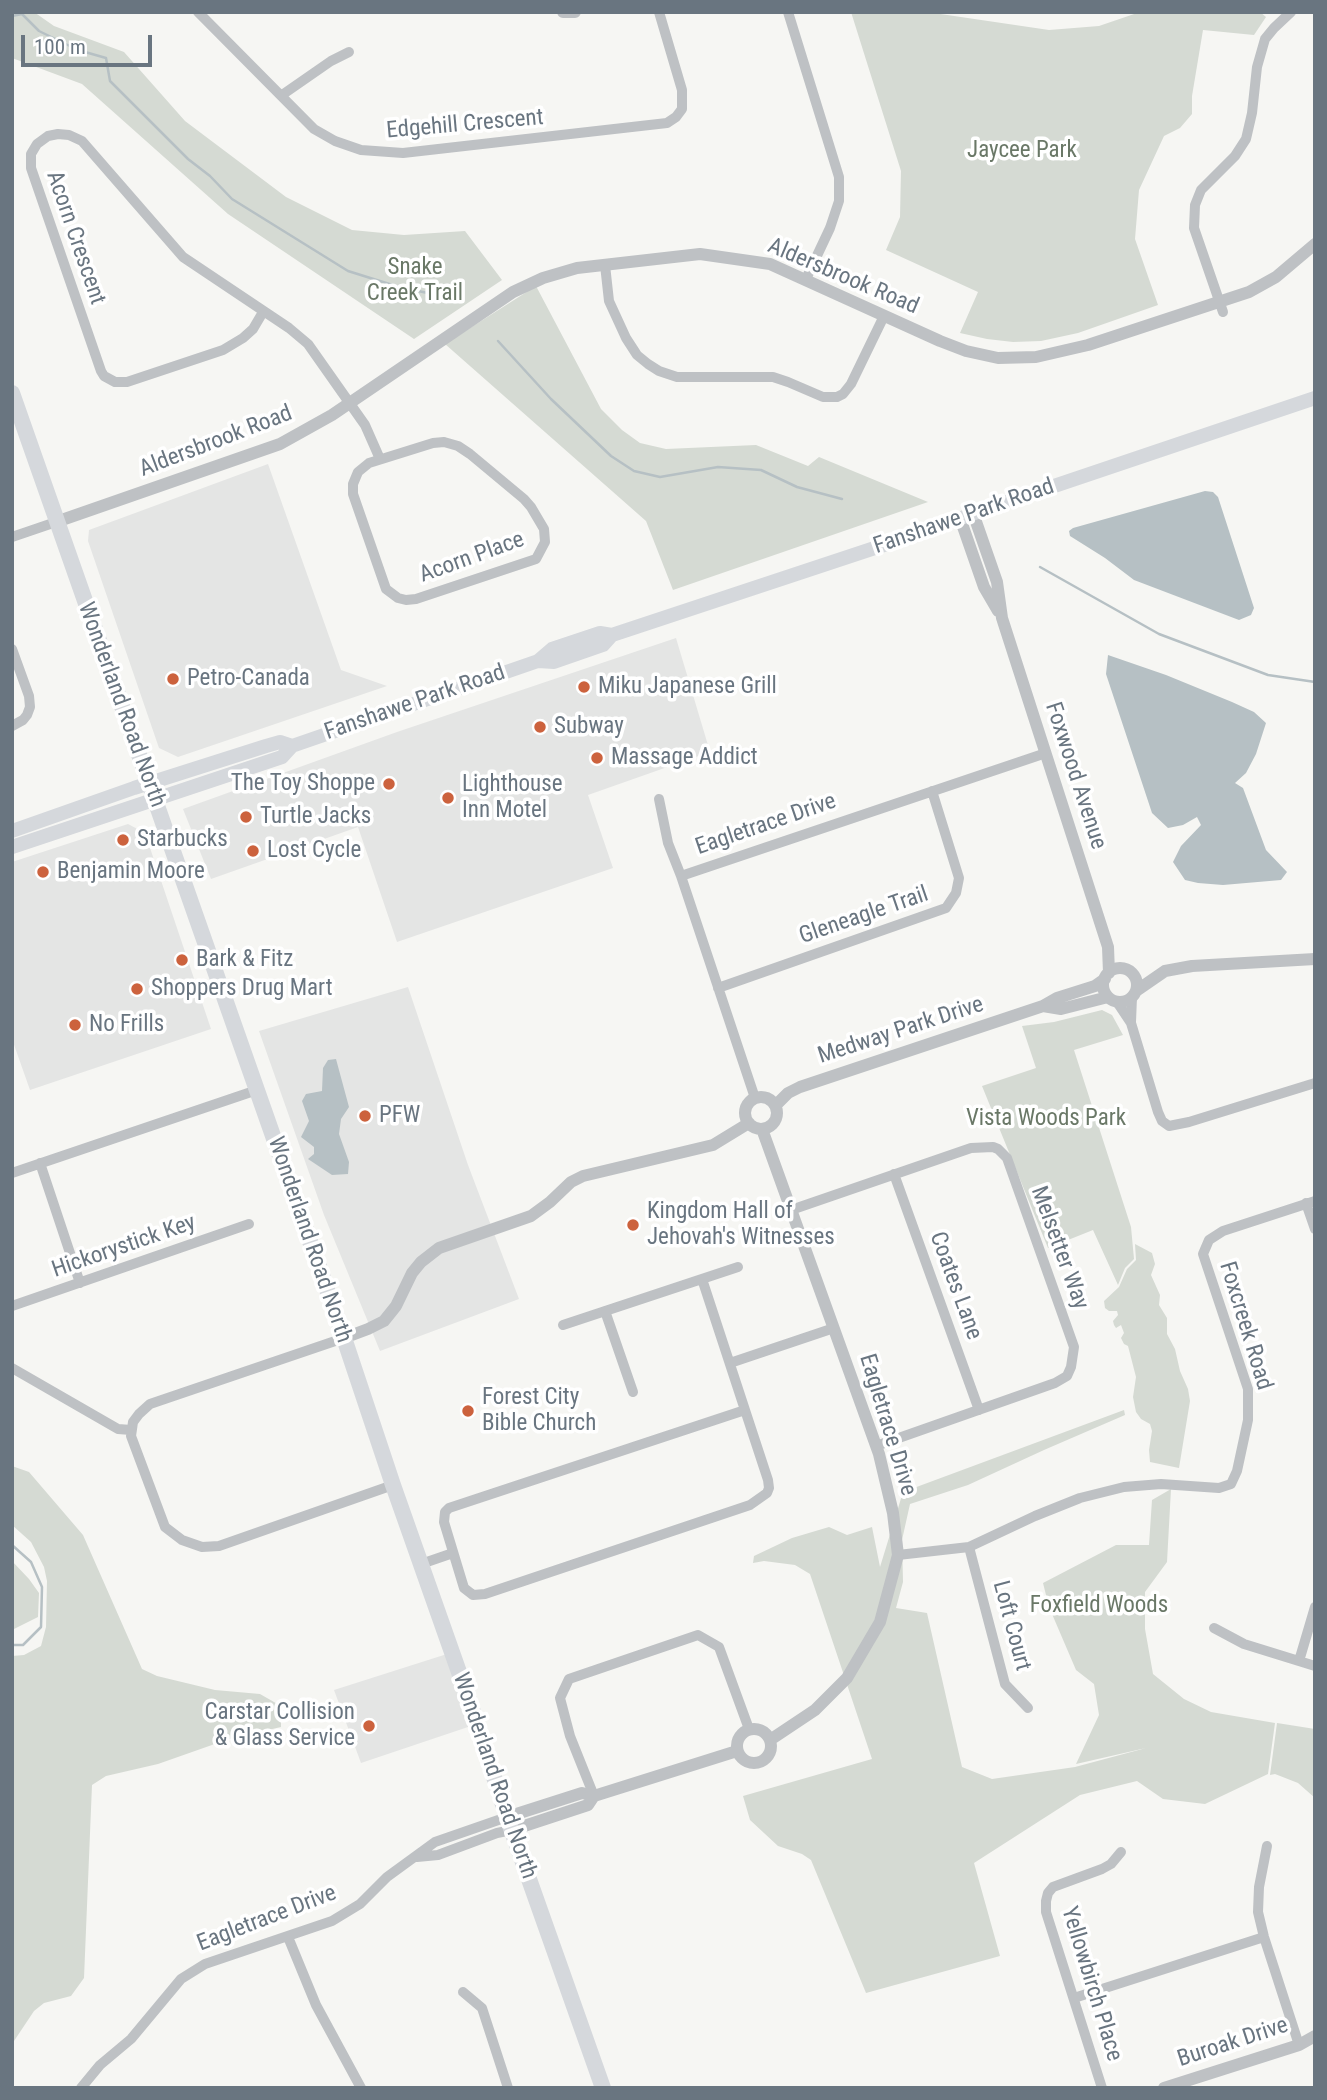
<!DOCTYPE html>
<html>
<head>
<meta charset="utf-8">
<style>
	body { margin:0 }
	#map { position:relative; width:1327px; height:2100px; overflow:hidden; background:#f6f6f3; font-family:"Roboto Condensed",sans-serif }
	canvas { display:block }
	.frame { position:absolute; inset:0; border:14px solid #697580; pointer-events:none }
	.scale { position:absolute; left:21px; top:35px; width:131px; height:32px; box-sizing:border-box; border:4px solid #697580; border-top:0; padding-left:9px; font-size:21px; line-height:24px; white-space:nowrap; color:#697580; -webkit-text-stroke:5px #fff; paint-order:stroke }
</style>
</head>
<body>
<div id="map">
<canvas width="1327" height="2100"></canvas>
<div class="frame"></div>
<div class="scale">100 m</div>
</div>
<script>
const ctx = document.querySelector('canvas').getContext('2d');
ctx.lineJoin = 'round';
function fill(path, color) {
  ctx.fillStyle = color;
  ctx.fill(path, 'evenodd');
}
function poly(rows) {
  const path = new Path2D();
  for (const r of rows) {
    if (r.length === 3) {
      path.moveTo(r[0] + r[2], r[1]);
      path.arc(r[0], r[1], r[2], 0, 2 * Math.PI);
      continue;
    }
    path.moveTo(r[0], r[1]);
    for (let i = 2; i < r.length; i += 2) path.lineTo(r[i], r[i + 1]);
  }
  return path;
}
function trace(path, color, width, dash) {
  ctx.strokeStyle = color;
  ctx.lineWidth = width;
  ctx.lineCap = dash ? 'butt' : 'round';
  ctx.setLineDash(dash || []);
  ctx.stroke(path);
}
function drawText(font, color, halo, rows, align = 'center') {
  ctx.font = font + ' "Roboto Condensed",sans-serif';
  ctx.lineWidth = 7;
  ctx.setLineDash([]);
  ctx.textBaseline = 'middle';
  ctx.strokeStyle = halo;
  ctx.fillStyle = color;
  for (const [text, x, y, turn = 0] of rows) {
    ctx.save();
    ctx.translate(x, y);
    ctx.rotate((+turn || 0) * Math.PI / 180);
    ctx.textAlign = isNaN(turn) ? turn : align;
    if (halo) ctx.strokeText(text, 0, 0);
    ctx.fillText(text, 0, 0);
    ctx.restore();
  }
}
fill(poly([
	[268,464,341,670,387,686,178,757,159,748,88,541,89,530],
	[676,638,710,752,588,795,613,868,397,942,358,827,211,879,183,809,397,732],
	[128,824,145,833,211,1029,30,1090,12,1039,12,862],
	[408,987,468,1165,519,1299,380,1351,324,1215,259,1031],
	[447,1654,471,1726,361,1763,334,1690]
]), '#e4e5e4');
fill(poly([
	[12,12,34,12,54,26,124,52,185,121,286,197,352,230,404,235,465,231,502,280,414,339,228,214,82,84,12,58],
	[851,12,927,12,1049,30,1099,26,1140,12,1260,12,1266,17,1254,35,1203,30,1192,96,1192,114,1180,128,1164,136,1139,190,1135,239,1158,305,1078,333,1041,341,1013,342,987,339,960,333,978,292,886,250,900,217,901,171],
	[536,286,601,409,622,430,640,443,666,449,756,445,808,466,819,457,928,502,673,590,646,521,445,344],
	[1102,1010,1112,1015,1123,1035,1074,1050,1131,1227,1134,1259,1125,1268,1118,1285,1093,1230,1048,1248,982,1086,1036,1068,1022,1026,1054,1022],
	[1135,1244,1152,1253,1155,1264,1151,1275,1160,1295,1159,1305,1167,1318,1167,1334,1175,1349,1180,1371,1188,1389,1190,1401,1179,1468,1150,1462,1149,1450,1152,1431,1150,1424,1141,1419,1136,1412,1133,1397,1136,1377,1128,1346,1124,1344,1121,1338,1124,1333,1121,1325,1116,1328,1114,1325,1113,1321,1118,1315,1117,1311,1109,1311,1105,1308,1104,1301,1119,1287,1127,1269,1136,1260],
	[1124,1410,1125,1415,1044,1450,968,1485,910,1504,902,1540,903,1582,896,1608,927,1613,962,1767,992,1779,1075,1767,1146,1748,1076,1764,1099,1715,1094,1684,1076,1670,1049,1607,1043,1583,1116,1545,1149,1545,1152,1500,1171,1489,1167,1562,1145,1592,1145,1629,1153,1674,1184,1699,1211,1712,1275,1723,1268,1774,1205,1804,1163,1799,1137,1781,1080,1795,974,1863,1000,1956,866,1993,811,1860,802,1854,778,1846,750,1820,743,1796,872,1759,810,1574,795,1565,764,1561,753,1563,754,1556,792,1538,829,1527,847,1535,872,1527,880,1567,903,1492],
	[12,1466,29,1472,83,1535,142,1669,157,1676,215,1690,260,1694,281,1706,281,1727,229,1739,158,1764,106,1776,92,1785,84,1978,71,1996,44,2003,34,2011,12,2044,12,1656,24,1655,41,1646,46,1627,47,1581,44,1567,31,1542,12,1525],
	[12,1561,29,1579,39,1593,38,1617,12,1630],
	[1277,1723,1315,1729,1315,1798,1298,1783,1275,1774,1270,1775]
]), '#d5dad3');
fill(poly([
	[1205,491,1213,492,1218,497,1254,608,1251,615,1239,620,1134,580,1105,558,1070,536,1069,531,1073,528],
	[1108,655,1166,675,1232,702,1254,712,1266,723,1256,754,1246,773,1235,783,1243,788,1266,850,1287,872,1281,880,1223,885,1198,883,1185,880,1173,862,1181,846,1201,825,1197,817,1183,825,1168,828,1152,813,1106,674],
	[336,1059,349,1107,341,1119,339,1134,349,1162,348,1174,332,1175,308,1159,314,1154,314,1147,301,1137,309,1121,302,1101,306,1094,322,1091,323,1068,328,1060]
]), '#b6c0c4');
trace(poly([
	[12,16,22,14,39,31,78,50,106,58,110,81,188,159,210,176,232,199,348,271,399,287,442,296],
	[498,341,551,399,611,456,634,471,660,477,718,467,761,470,797,487,842,499],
	[1040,567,1159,634,1268,675,1315,682],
	[12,1545,31,1562,42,1587,41,1627,23,1645,12,1645]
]), '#b6c0c4', 2.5);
trace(poly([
	[198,12,314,129,335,141,361,150,403,153,667,123,676,117,682,109,682,90,659,12],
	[788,12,839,177,839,201,830,228,806,279],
	[282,95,331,61,349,52],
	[605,265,609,301,626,338,637,355,648,364,659,371,677,377,773,377,788,382,823,397,837,397,843,394,851,384,884,316],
	[263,312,253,329,243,338,223,350,127,382,115,382,104,376,101,371,31,168,31,154,37,144,48,136,58,134,69,135,82,141,183,257,289,328,308,344,365,425,380,459],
	[1223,312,1194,228,1195,205,1201,190,1235,156,1246,139,1252,113,1257,67,1265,39,1274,28,1291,12],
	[444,442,458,446,470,454,524,499,531,507,544,529,545,542,536,559,416,599,406,600,398,598,386,589,353,494,353,484,358,472,369,463,433,443,444,442],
	[12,537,56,522],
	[12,649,29,696,30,707,27,715,23,720,12,726],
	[659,799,668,843,681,876],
	[718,988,946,908,956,893,959,878,932,791],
	[1117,1002,1131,1023,1158,1112,1162,1121,1169,1126,1189,1122,1315,1083],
	[1131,1022,1132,997],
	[755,1098,681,876,1046,753],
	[40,1163,80,1283],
	[12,1173,257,1090],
	[894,1174,979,1410],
	[1306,1203,1315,1229],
	[791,1210,971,1148,993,1147,998,1149,1007,1158,1074,1347,1071,1367,1067,1376,1055,1383,876,1446],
	[702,1279,745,1410,768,1480,769,1488,767,1493,750,1505,485,1594,473,1595,464,1588,444,1522,445,1512,449,1508,745,1410],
	[12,1306,249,1224],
	[605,1311,633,1392],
	[563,1325,738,1267],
	[344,1338,150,1404,139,1414,133,1422,131,1436,165,1527,182,1540,202,1547,219,1546,393,1485],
	[730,1363,834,1328],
	[12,1368,118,1429,131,1430],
	[969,1547,1005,1684,1028,1708],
	[898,1555,969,1547,1035,1516,1080,1498,1124,1487,1161,1484,1219,1488,1231,1484,1237,1471,1248,1420,1248,1389,1203,1254,1209,1240,1223,1231,1315,1201],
	[421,1564,453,1553],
	[1214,1628,1244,1644,1315,1666],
	[1299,1661,1315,1607],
	[594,1796,570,1736,560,1698,569,1679,698,1635,719,1647,749,1729],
	[1267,1846,1259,1887,1258,1912,1264,1937,1299,2045],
	[417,1857,438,1855,497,1833,512,1830],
	[288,1937,316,2005,361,2088],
	[463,1992,482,2008,508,2088],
	[1074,1998,1264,1937],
	[81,2088,100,2065,131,2039,181,1979,205,1964,332,1921,360,1904,387,1877,435,1842,507,1817],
	[1102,2088,1046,1912,1046,1901,1048,1893,1053,1887,1102,1869,1111,1864,1121,1852]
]), '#bec1c4', 10);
trace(poly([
	[563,12,575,12],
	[973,513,997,582,1002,618,1108,947,1109,973],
	[960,518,984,587,998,611],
	[56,522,280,444,332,415,513,292,543,278,577,268,700,254,770,264,940,341,966,351,998,358,1036,357,1088,345,1249,292,1276,277,1315,244],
	[1120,985,17],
	[1136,991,1165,971,1192,966,1315,959],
	[1043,1006,1061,1009,1108,997],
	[761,1113,16],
	[776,1105,788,1093,800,1087,1043,1006,1057,998,1095,986,1105,979],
	[762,1129,879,1454,893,1513,898,1555,880,1622,847,1678,815,1710,770,1740],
	[344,1338,368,1329,384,1321,396,1306,412,1273,421,1262,439,1248,531,1216,550,1202,571,1182,583,1176,713,1145,749,1123],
	[754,1746,17],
	[507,1817,582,1793,594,1796,737,1751],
	[512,1830,588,1805,594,1796],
	[1164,2088,1299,2045,1315,2036]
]), '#bec1c4', 12);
trace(poly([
	[538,661,554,662,603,645,612,635],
	[12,831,134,788,266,746,280,742,292,746],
	[12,847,282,757,292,746,538,661,552,649,600,633,612,635,923,532,983,510,1315,398]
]), '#d5d8dc', 14);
trace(poly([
	[12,393,344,1338,393,1485,472,1709,507,1817,603,2088]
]), '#d5d8dc', 16);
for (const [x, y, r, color] of [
	[173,679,7,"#cc623d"],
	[584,687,7,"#cc623d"],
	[540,727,7,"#cc623d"],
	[597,758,7,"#cc623d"],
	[389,784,7,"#cc623d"],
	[448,798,7,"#cc623d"],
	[246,817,7,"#cc623d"],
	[123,840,7,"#cc623d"],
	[253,851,7,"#cc623d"],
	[43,872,7,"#cc623d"],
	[182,960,7,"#cc623d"],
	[137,989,7,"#cc623d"],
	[75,1025,7,"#cc623d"],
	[365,1116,7,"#cc623d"],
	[633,1225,7,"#cc623d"],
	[468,1411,7,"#cc623d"],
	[369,1726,7,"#cc623d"]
]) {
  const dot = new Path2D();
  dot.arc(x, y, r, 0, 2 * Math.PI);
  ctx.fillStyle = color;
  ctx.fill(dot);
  trace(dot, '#fff', 2.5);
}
drawText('23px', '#697580', '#fff', [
	["Edgehill Crescent",465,125,-5],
	["Acorn Crescent",75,238,71],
	["Aldersbrook Road",843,277,23],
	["Aldersbrook Road",216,442,-21],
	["Fanshawe Park Road",964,517,-19],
	["Acorn Place",472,558,-20],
	["Fanshawe Park Road",415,703,-19],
	["Wonderland Road North",121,705,70],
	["Foxwood Avenue",1075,776,72],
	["Eagletrace Drive",766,825,-19],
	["Gleneagle Trail",864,916,-19],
	["Medway Park Drive",901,1031,-18],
	["Wonderland Road North",309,1240,71],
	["Hickorystick Key",124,1247,-19],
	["Melsetter Way",1059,1248,70],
	["Coates Lane",955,1286,70],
	["Foxcreek Road",1245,1326,73],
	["Eagletrace Drive",887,1425,73],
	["Loft Court",1011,1626,75],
	["Wonderland Road North",494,1776,71],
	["Eagletrace Drive",267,1919,-21],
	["Yellowbirch Place",1091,1984,73],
	["Buroak Drive",1233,2043,-18]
]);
drawText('23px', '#6a7867', '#fff', [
	["Jaycee Park",1022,151],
	["Snake",415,268],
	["Creek Trail",415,294],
	["Vista Woods Park",1046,1119],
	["Foxfield Woods",1099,1606]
]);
drawText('23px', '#697580', '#fff', [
	["Petro-Canada",187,679],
	["Miku Japanese Grill",598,687],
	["Subway",554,727],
	["Massage Addict",611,758],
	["The Toy Shoppe",375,784,"right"],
	["Lighthouse",462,785],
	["Inn Motel",462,811],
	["Turtle Jacks",260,817],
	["Starbucks",137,840],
	["Lost Cycle",267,851],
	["Benjamin Moore",57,872],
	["Bark & Fitz",196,960],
	["Shoppers Drug Mart",151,989],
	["No Frills",89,1025],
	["PFW",379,1116],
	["Kingdom Hall of",647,1212],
	["Jehovah's Witnesses",647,1238],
	["Forest City",482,1398],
	["Bible Church",482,1424],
	["Carstar Collision",355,1713,"right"],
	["& Glass Service",355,1739,"right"]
], 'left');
</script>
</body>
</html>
